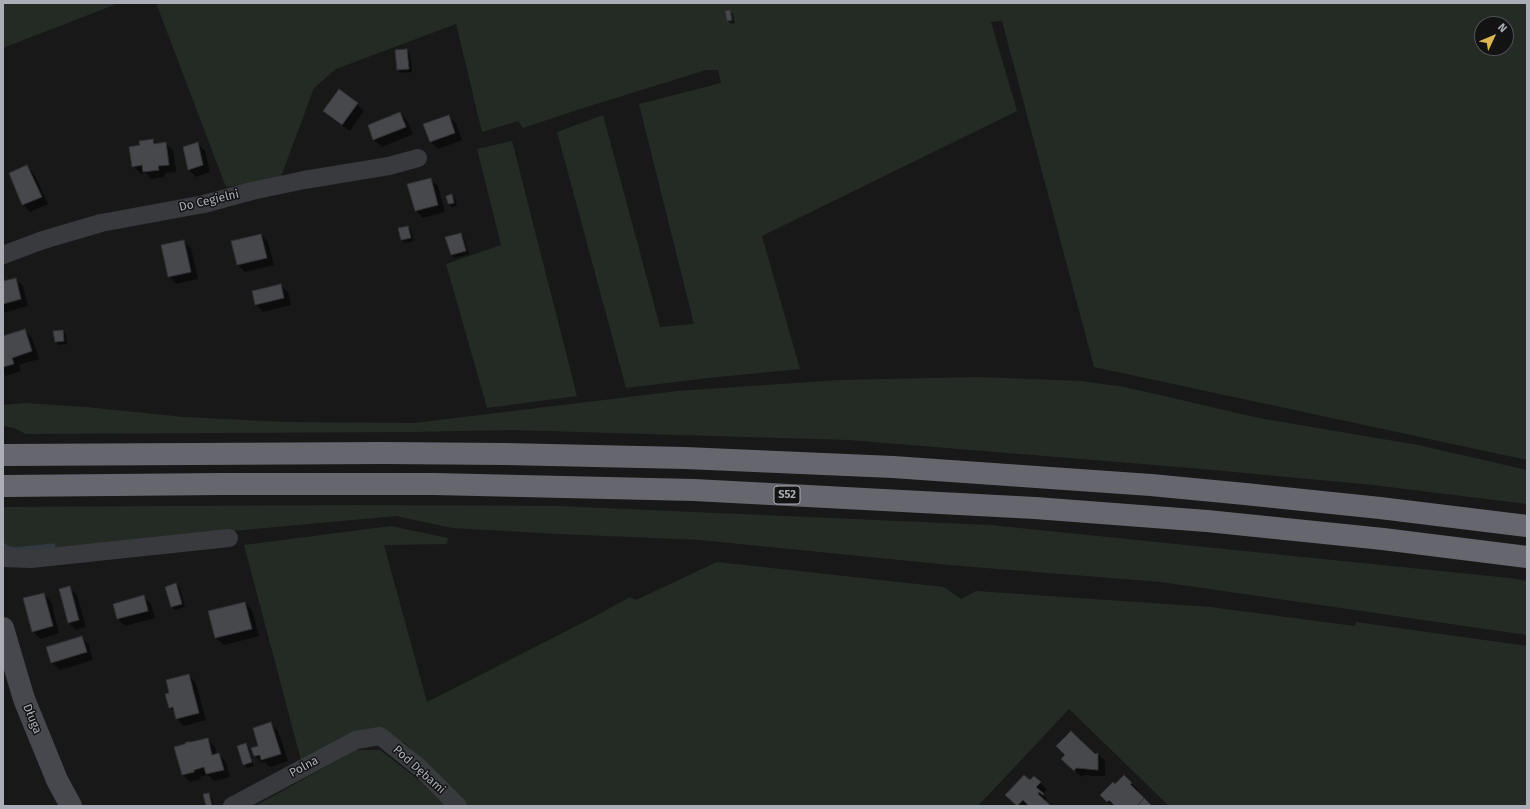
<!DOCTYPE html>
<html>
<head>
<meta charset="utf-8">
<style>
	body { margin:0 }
	#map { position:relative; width:1530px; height:809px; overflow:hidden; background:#181819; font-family:"Fira Sans",sans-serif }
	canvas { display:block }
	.frame { position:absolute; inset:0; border:4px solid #acaeb7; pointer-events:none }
	.north { position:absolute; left:1474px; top:16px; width:40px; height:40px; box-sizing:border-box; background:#131314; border:1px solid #505155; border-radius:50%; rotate:46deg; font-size:11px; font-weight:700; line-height:16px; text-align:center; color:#acaeb7 }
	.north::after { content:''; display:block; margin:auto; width:14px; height:18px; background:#dbb64e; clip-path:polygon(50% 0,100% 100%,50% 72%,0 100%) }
</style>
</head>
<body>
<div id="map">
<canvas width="1530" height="809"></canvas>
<div class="frame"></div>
<div class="north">N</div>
</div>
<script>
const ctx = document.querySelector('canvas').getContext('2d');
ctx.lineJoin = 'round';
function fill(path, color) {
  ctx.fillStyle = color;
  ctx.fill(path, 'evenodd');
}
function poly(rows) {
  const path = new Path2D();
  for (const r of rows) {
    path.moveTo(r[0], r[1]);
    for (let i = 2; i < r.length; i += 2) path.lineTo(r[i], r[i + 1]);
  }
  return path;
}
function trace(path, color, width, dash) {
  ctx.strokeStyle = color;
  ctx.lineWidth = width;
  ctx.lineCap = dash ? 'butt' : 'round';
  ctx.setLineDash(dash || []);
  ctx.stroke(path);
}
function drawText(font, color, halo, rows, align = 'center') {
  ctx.font = font + ' "Fira Sans",sans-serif';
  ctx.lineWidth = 3;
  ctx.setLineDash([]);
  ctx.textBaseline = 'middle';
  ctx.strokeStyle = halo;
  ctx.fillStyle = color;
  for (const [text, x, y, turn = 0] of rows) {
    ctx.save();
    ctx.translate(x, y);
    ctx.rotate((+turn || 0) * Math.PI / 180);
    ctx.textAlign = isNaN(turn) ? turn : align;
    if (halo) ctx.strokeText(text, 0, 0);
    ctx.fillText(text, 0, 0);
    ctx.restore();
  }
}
fill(poly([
	[3,3,119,3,3,48],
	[156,3,1527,3,1527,460,1094,367,1002,21,991,22,1017,111,762,236,800,369,708,378,626,388,557,132,603,115,660,327,694,324,639,104,721,83,718,70,706,70,577,110,523,128,518,121,482,132,456,24,336,69,314,88,280,179,226,187],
	[1482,24,1506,24,1506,48,1482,48],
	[512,141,577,396,487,408,446,264,501,245,477,149],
	[979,377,1081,381,1125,387,1259,418,1418,445,1527,470,1527,504,1373,485,1191,468,849,440,512,430,412,432,26,434,14,428,3,426,3,405,25,403,86,407,184,417,285,422,414,423,678,391,839,380],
	[359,505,558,506,990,525,1509,578,1527,581,1527,635,1161,582,949,565,700,540,560,534,452,528,396,516,5,552,3,551,3,507],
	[391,526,448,538,447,544,384,545,427,702,590,619,630,597,636,600,717,562,944,587,961,599,976,591,1210,607,1355,626,1356,622,1527,646,1527,806,1169,806,1069,709,978,806,467,806,405,743,384,734,302,764,244,545],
	[356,750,380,750,414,776,446,806,255,806]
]), '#242b25');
fill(poly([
	[730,11,733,14,735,23,731,24,728,21],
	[407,51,410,54,412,72,401,73,398,70],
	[357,104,364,111,350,131,331,118,324,110],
	[400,113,407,120,413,134,382,147,374,140,369,126],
	[448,116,456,123,462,140,438,149,431,142,424,125],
	[153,140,157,144,165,143,173,150,176,172,165,173,165,177,151,179,146,173,141,174,133,166,141,146],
	[197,143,205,151,210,172,196,177,188,169],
	[27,167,34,174,48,204,30,212,23,204],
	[430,179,438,186,445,212,423,218,416,211],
	[451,195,455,199,457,206,452,207,449,204,447,196],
	[408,227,411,230,414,241,405,243,402,240],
	[460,234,464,238,469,254,455,258,451,255],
	[261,235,268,242,274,265,245,272,238,265],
	[183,241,191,248,198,279,176,284,169,276],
	[15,279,23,286,28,306,3,313,3,282],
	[280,285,288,292,291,305,263,312,256,304],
	[25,331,32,338,39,359,19,365,21,371,6,376,3,372,3,337],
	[63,331,66,334,67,344,59,345,56,342],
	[176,585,180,588,185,607,175,610,172,607],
	[69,588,77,595,86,627,76,630,69,623],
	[43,594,51,601,59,633,40,639,33,631],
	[143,596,151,604,155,618,125,626,118,619,114,604],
	[245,603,252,610,259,636,224,645,216,638,210,612],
	[81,637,89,644,93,660,60,670,52,663,47,647],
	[189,676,196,683,206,720,184,726,177,719,175,713,170,707,170,694],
	[271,724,278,731,288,761,270,767,265,762,262,763,255,756,253,749,259,747],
	[207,739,215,747,217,755,219,755,226,762,230,777,214,781,208,775,200,777,201,779,190,782,183,775],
	[245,744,249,748,254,766,247,768,244,765],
	[1098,754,1105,761,1105,776,1090,776,1089,775,1084,775,1082,777,1062,759],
	[1124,776,1138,790,1137,792,1151,806,1113,806,1102,795,1115,785],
	[1030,782,1040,782,1047,790,1042,794,1047,799,1044,801,1049,806,1018,806,1007,795],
	[209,794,212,798,214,806,207,806]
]), '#0007');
trace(poly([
	[3,545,7,548,14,550,53,546]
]), '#333941', 5);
const building = poly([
	[730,10,732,20,727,21,725,11,730,10],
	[407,49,409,69,397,70,395,50,407,49],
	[339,89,358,103,342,125,323,111,339,89],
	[400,112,406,127,373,140,368,125,400,112],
	[449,115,455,133,430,142,423,124,449,115],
	[153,139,154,144,166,142,169,165,158,166,159,170,143,172,142,165,132,167,129,147,140,145,139,141,153,139],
	[198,142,203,165,188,170,183,147,198,142],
	[27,165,42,197,22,205,9,173,27,165],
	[431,178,438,205,415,211,407,184,431,178],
	[452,194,454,203,448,204,446,196,452,194],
	[408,226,411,238,401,240,398,228,408,226],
	[461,233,466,251,451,255,445,237,461,233],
	[261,234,267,258,237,265,231,241,261,234],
	[184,240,191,272,168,277,161,245,184,240],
	[16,278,21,299,3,304,3,281,16,278],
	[281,284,284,298,255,305,252,291,281,284],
	[25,329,32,351,12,358,14,364,3,367,3,336,25,329],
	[63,330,64,341,55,342,53,331,63,330],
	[176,583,182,604,171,607,165,587,176,583],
	[70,586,79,620,68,623,59,589,70,586],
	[44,593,53,626,32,632,23,598,44,593],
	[144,595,148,611,117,619,113,604,144,595],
	[245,602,252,629,215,638,208,611,245,602],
	[82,636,87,652,51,663,46,647,82,636],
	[189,674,199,713,176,719,173,707,169,708,165,694,169,693,166,680,189,674],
	[271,722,281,754,261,760,260,755,254,756,251,748,258,746,253,728,271,722],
	[1071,731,1095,754,1098,753,1098,770,1076,768,1074,771,1061,759,1065,755,1056,746,1071,731],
	[208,738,212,755,219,753,224,770,206,774,204,767,194,770,194,772,182,775,174,747,185,744,186,742,191,742,208,738],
	[246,743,252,762,243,765,237,746,246,743],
	[1024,775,1030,780,1034,776,1041,782,1036,787,1044,794,1043,795,1039,792,1038,794,1051,806,1029,806,1023,800,1017,806,1015,806,1016,805,1005,795,1024,775],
	[1124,775,1132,783,1130,784,1144,798,1137,806,1115,806,1109,800,1107,802,1100,795,1113,782,1115,784,1124,775],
	[209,793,212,806,206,806,203,794,209,793],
	[1144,798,1152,806,1137,806,1144,798]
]);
fill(building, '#47484b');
trace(building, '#323235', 1);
trace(poly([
	[3,255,43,240,101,223,204,204,252,191,304,180,389,166,418,158],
	[3,558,31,559,229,538],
	[232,806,356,740,380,736,420,768,458,806]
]), '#393a3e', 18);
trace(poly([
	[3,628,24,699,57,780,71,806]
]), '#47484e', 22);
trace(poly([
	[3,455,384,453,505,454,685,458,893,467,1151,485,1245,494,1380,508,1527,526],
	[3,486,222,484,434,484,694,490,1035,508,1207,521,1383,539,1527,557]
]), '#66676e', 22);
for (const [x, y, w] of [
	[787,495,26]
]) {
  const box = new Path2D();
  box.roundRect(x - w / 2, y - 9, w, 18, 3);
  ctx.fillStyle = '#131314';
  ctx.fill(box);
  trace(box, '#acaeb7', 1);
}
drawText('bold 11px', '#acaeb7', null, [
	["S52",787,495]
]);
drawText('12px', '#acaeb7', '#131314', [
	["Do Cegielni",209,201,-13],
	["Długa",32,719,68],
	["Polna",304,767,-28],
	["Pod Dębami",419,770,42]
]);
</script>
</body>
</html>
